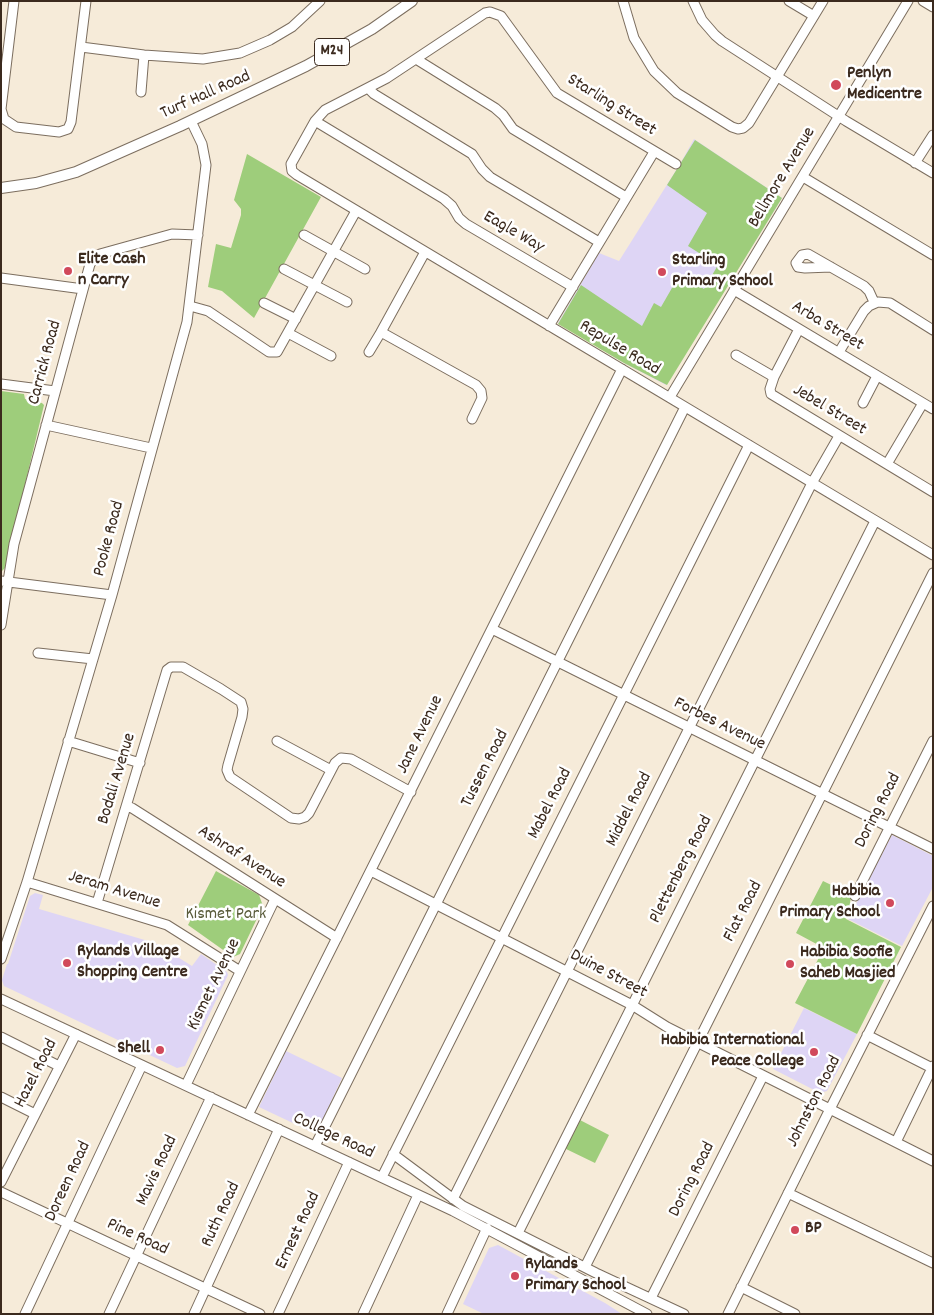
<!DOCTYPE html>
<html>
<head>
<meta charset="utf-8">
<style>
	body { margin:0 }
	#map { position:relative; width:934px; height:1315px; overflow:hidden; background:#f6ebd9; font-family:Dekko,sans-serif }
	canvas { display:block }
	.frame { position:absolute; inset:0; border:2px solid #3b2a1e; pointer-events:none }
</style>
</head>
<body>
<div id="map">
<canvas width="934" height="1315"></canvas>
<div class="frame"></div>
</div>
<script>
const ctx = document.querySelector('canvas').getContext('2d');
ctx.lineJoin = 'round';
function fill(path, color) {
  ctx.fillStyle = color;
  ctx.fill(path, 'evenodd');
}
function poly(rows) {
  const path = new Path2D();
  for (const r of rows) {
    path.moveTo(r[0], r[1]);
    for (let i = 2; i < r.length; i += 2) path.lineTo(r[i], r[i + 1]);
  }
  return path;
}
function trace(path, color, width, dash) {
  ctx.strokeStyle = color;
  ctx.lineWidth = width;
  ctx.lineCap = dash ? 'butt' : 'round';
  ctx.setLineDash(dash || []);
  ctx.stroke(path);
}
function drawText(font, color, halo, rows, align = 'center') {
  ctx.font = font + ' Dekko,sans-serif';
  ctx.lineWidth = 5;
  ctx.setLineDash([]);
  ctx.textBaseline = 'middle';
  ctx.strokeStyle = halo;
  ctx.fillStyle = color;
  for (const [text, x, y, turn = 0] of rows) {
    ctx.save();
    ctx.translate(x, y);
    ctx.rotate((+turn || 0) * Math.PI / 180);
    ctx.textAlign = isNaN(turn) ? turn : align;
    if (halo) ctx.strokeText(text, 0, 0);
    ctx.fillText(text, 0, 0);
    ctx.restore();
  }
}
fill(poly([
	[694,139,782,198,666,385,624,363,558,323,599,253,619,261,680,164],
	[892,835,933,856,933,887,902,946,848,919],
	[35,893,43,895,39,909,155,943,192,966,201,954,227,972,228,975,185,1066,177,1068,4,986,2,980,7,964,8,964,30,896],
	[804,1008,857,1034,827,1091,820,1093,773,1069],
	[286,1051,342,1078,316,1134,259,1107],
	[498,1245,605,1303,622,1314,484,1314,463,1304,489,1248]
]), '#ded5f5');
fill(poly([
	[695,140,782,198,667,385,624,363,558,324,581,285,642,326,654,303,661,307,680,274,704,289,718,265,688,246,707,213,667,185],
	[247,154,321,197,254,318,222,291,208,287,216,244,231,248,241,215,241,209,234,200],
	[1,391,24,394,25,399,42,403,44,405,5,568,1,572],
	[216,871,259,895,263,906,240,954,233,957,188,925],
	[823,881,852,895,850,902,852,905,846,919,901,947,857,1034,795,1003,824,948,796,933],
	[578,1119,609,1135,595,1163,564,1148]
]), '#9ecd7b');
const minor = poly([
	[14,1,1,109,4,119,16,127,59,132,68,129,71,122,86,1],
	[623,1,634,38,654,71,677,93,732,127,738,129,743,128,749,123,823,1],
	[693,1,702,20,715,35,722,41,846,121,933,173],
	[789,1,814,16],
	[923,1,933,7],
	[81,47,144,55,203,59,240,53,270,40,292,27,320,1],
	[416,59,495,108,503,115,513,129,626,197],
	[369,89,374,94,472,154,482,169,490,177,599,242],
	[141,92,144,55],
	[315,121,444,199,452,206,459,218,466,224,573,287],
	[915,163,933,135],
	[676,164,557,93,501,16,490,12,485,13,387,78,325,110,315,121,291,164,292,171,297,175,933,555],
	[803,177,933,255],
	[304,235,365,269],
	[425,252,381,332,476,385,481,391,482,398,472,419],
	[831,267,805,268,798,267,796,263,802,255,808,254,864,286,869,291,874,302],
	[284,269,347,302],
	[1,278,83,289],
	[734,290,933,409],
	[264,303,296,319],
	[190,306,208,311,269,352,277,352,356,211],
	[549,326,654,152],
	[799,329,774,377,770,389,771,394,933,492],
	[288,333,331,356],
	[369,352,381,332],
	[839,352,864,311,869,306,878,302,890,303,933,330],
	[736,355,774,377],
	[1,384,55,391],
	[670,397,908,1],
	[863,403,877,376],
	[46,425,151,448],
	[887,464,923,403],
	[1,581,112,595],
	[1,625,14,544,90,264,94,259,100,254,172,234,198,235],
	[492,629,933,849],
	[38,653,93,659],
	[68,741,140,763],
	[277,741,331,770],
	[127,806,132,808,337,938],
	[371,871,632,1005,667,1027,933,1161],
	[27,882,167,925,240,971],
	[855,896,933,741],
	[97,903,167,670,171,667,183,667,221,689,241,702,243,709,242,717,228,765,227,770,230,777,291,818,299,819,305,817,309,813,335,763,341,758,351,759,411,792],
	[1,959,27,882,112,595,187,322,206,165,202,144,191,121],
	[1,999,453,1211,647,1314],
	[867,1035,932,1068],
	[1,1037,59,1066],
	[186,1085,275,899],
	[1,1097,35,1114],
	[248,1115,622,369],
	[896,1142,933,1066],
	[315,1146,685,407],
	[393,1154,463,1206,596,1273,684,1314],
	[382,1177,749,445],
	[1,1182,76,1034],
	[1,1192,260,1314],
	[788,1193,933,1263],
	[453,1199,812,483,839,436],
	[518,1233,875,521],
	[585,1267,933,573],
	[741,1287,795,1314],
	[651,1298,763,1076],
	[25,1314,142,1065],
	[109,1314,211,1097],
	[194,1314,279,1129],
	[278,1314,349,1162],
	[363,1314,418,1195],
	[447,1314,487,1228],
	[728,1314,830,1109,933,906]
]);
const major = poly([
	[1,188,36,183,76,172,180,126,306,66,372,29,412,1]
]);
trace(minor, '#7c6e5f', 11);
trace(major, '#7c6e5f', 12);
trace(minor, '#fff', 9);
trace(major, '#fff', 10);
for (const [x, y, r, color] of [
	[836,85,6,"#d1495b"],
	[68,271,5,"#d1495b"],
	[662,272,5,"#d1495b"],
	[890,903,5,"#d1495b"],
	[67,963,5,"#d1495b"],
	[790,964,5,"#d1495b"],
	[160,1050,5,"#d1495b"],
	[814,1052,5,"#d1495b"],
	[795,1230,5,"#d1495b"],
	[515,1276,5,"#d1495b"]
]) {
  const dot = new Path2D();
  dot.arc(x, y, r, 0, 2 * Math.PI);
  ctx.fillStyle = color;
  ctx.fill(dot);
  trace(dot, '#fff', 2);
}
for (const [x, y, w] of [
	[332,52,35]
]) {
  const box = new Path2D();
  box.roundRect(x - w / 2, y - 13.5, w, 27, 4);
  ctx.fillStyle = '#fff';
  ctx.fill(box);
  trace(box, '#3b2a1e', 1);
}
drawText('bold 16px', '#3b2a1e', null, [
	["M24",332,52]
]);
drawText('bold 18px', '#3b2a1e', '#fff', [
	["Penlyn",847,75],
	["Medicentre",847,96],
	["Elite Cash",78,261],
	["n Carry",78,282],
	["Starling",672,262],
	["Primary School",672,283],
	["Habibia",880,893,"right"],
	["Primary School",880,914,"right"],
	["Rylands Village",77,953],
	["Shopping Centre",77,974],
	["Habibia Soofie",800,954],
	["Saheb Masjied",800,975],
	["Habibia International",804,1042,"right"],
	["Peace College",804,1063,"right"],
	["Shell",150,1050,"right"],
	["BP",805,1230],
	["Rylands",525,1266],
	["Primary School",525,1287]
], 'left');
drawText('18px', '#3b2a1e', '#fff', [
	["Turf Hall Road",206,96,-24],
	["Starling Street",611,106,32],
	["Bellmore Avenue",783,178,-59],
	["Eagle Way",513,233,30],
	["Arba Street",827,327,31],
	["Repulse Road",619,349,31],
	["Carrick Road",46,363,-75],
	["Jebel Street",829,411,31],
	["Pooke Road",110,539,-75],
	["Forbes Avenue",719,725,26],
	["Jane Avenue",421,735,-64],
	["Tussen Road",486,769,-63],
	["Bodali Avenue",118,779,-73],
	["Mabel Road",551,804,-63],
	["Middel Road",630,810,-63],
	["Doring Road",879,811,-63],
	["Ashraf Avenue",241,858,33],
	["Plettenberg Road",682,870,-63],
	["Jeram Avenue",114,891,17],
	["Flat Road",744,912,-63],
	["Duine Street",608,975,28],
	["Kismet Avenue",215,985,-64],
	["Hazel Road",37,1074,-63],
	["Johnston Road",815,1102,-63],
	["College Road",333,1137,25],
	["Mavis Road",158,1171,-65],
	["Doring Road",693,1180,-63],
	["Doreen Road",69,1182,-65],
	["Ruth Road",222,1215,-65],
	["Ernest Road",299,1231,-65],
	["Pine Road",137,1238,25]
]);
drawText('18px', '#595b3a', '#fff', [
	["Kismet Park",226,916]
]);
</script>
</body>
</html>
